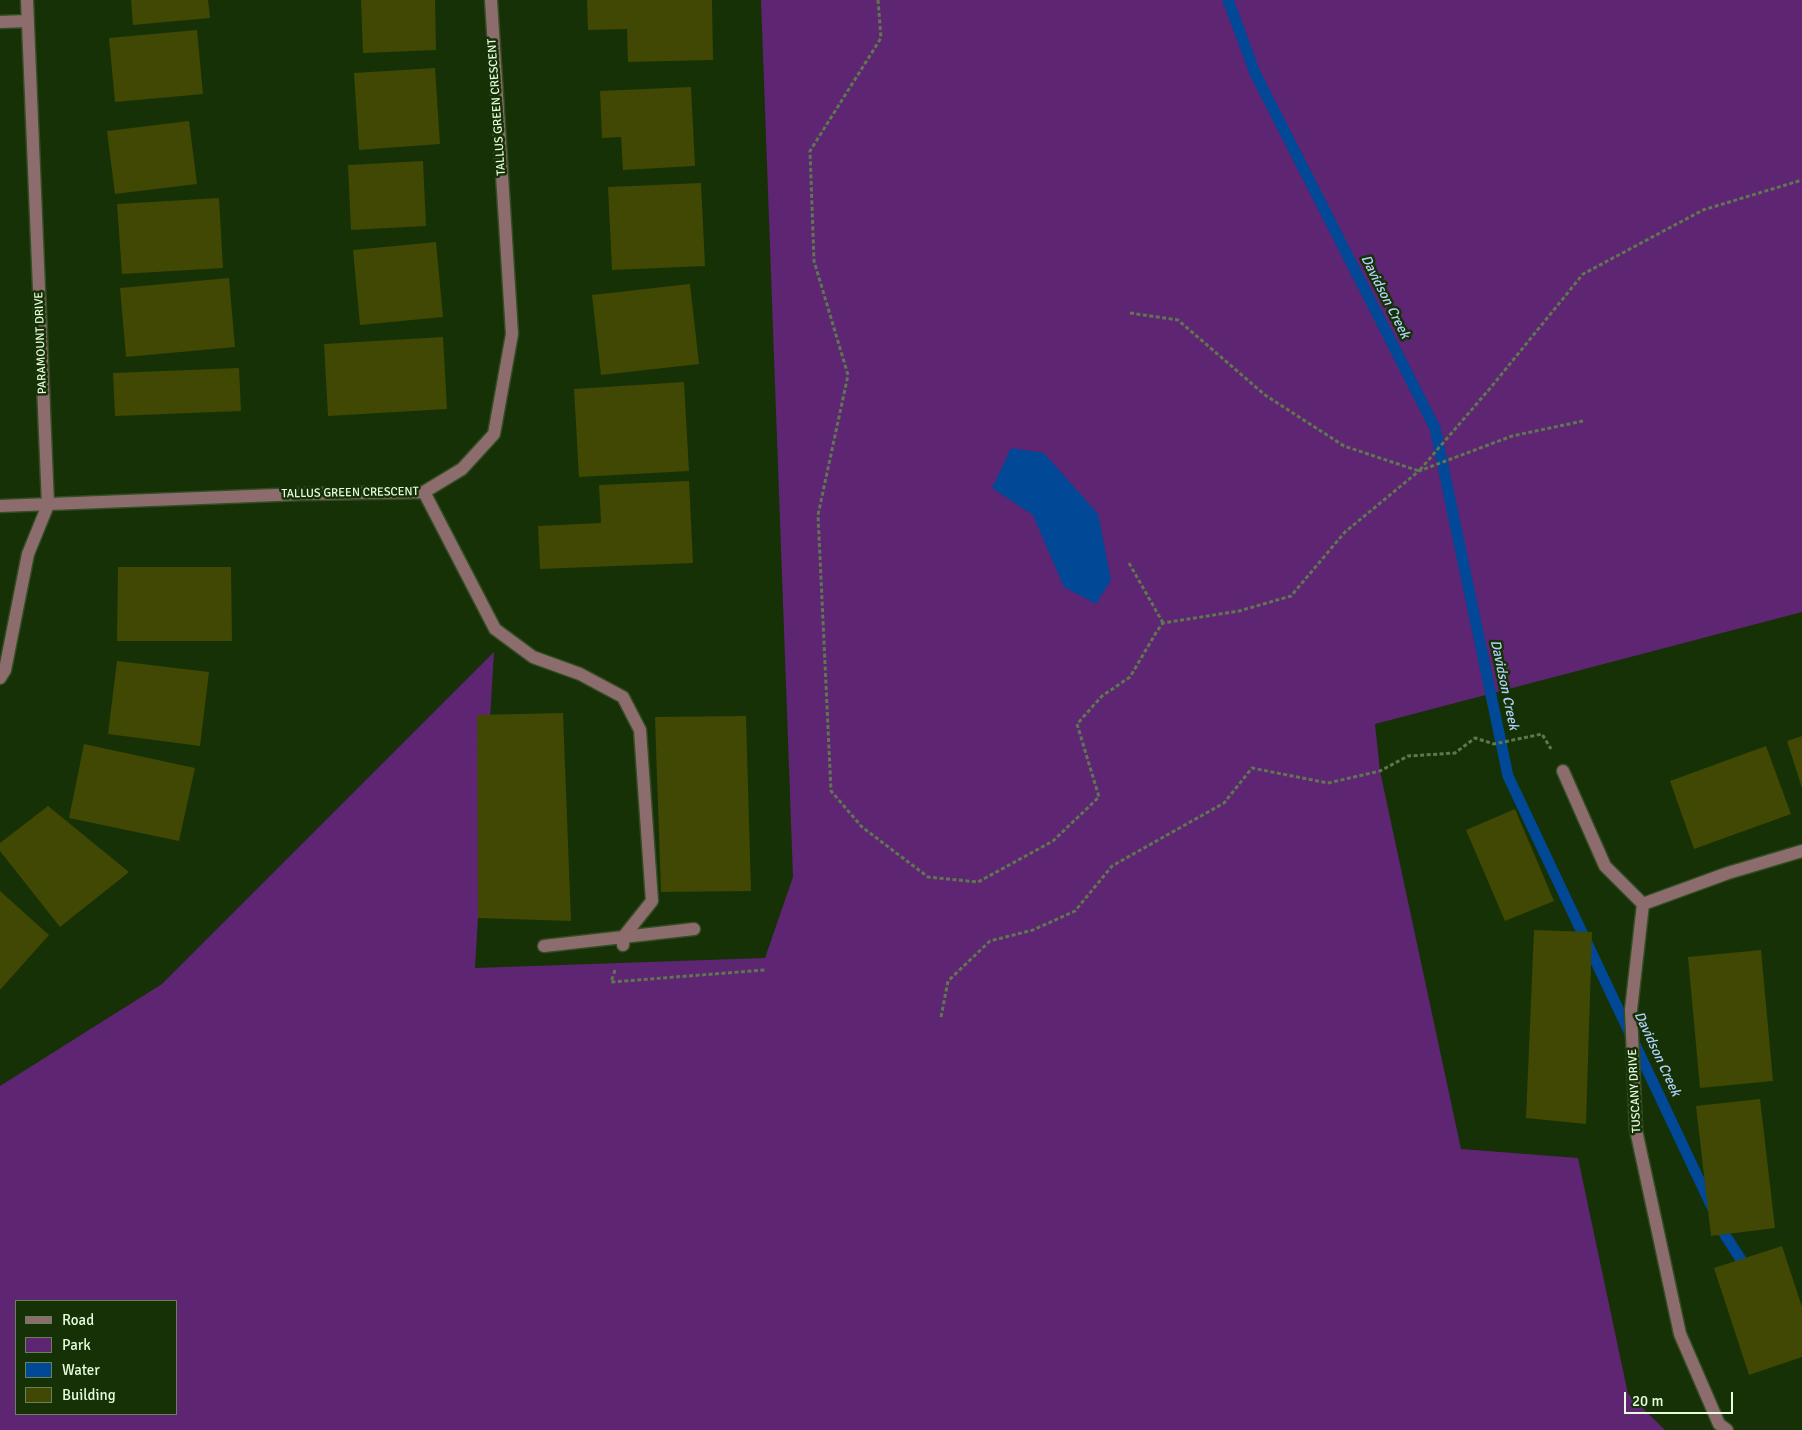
<!DOCTYPE html>
<html>
<head>
<meta charset="utf-8">
<style>
	body { margin:0 }
	#map { position:relative; width:1802px; height:1430px; overflow:hidden; background:#163106; font-family:Signika,sans-serif }
	canvas { display:block }
	.legend { position:absolute; left:15px; top:1300px; width:162px; height:115px; box-sizing:border-box; background:#163106; border:1px solid #69825c; margin:0; padding:6px 9px; list-style:none; font-size:15px; color:#e6fcdd }
	.legend li { display:flex; align-items:center; gap:10px; height:25px }
	.legend b { width:25px; border:1px solid #69825c }
	.scale { position:absolute; left:1624px; top:1392px; width:109px; height:22px; box-sizing:border-box; border:2px solid #e6fcdd; border-top:0; padding-left:6px; font-size:15px; line-height:18px; white-space:nowrap; color:#e6fcdd; -webkit-text-stroke:4px #163106; paint-order:stroke }
</style>
</head>
<body>
<div id="map">
<canvas width="1802" height="1430"></canvas>
<ul class="legend">
<li><b style="height:6px;background:#8d6c6d"></b>Road</li>
<li><b style="height:14px;background:#5e2572"></b>Park</li>
<li><b style="height:14px;background:#014896"></b>Water</li>
<li><b style="height:14px;background:#404803"></b>Building</li>
</ul>
<div class="scale">20 m</div>
</div>
<script>
const ctx = document.querySelector('canvas').getContext('2d');
ctx.lineJoin = 'round';
function fill(path, color) {
  ctx.fillStyle = color;
  ctx.fill(path, 'evenodd');
}
function poly(rows) {
  const path = new Path2D();
  for (const r of rows) {
    path.moveTo(r[0], r[1]);
    for (let i = 2; i < r.length; i += 2) path.lineTo(r[i], r[i + 1]);
  }
  return path;
}
function trace(path, color, width, dash) {
  ctx.strokeStyle = color;
  ctx.lineWidth = width;
  ctx.lineCap = dash ? 'butt' : 'round';
  ctx.setLineDash(dash || []);
  ctx.stroke(path);
}
function drawText(font, color, halo, rows, align = 'center') {
  ctx.font = font + ' Signika,sans-serif';
  ctx.lineWidth = 5;
  ctx.setLineDash([]);
  ctx.textBaseline = 'middle';
  ctx.strokeStyle = halo;
  ctx.fillStyle = color;
  for (const [text, x, y, turn = 0] of rows) {
    ctx.save();
    ctx.translate(x, y);
    ctx.rotate((+turn || 0) * Math.PI / 180);
    ctx.textAlign = isNaN(turn) ? turn : align;
    if (halo) ctx.strokeText(text, 0, 0);
    ctx.fillText(text, 0, 0);
    ctx.restore();
  }
}
fill(poly([
	[761,0,1802,0,1802,612,1375,724,1380,771,1461,1149,1578,1158,1628,1394,1665,1430,0,1430,0,1086,162,984,494,652,475,968,765,958,793,877],
	[16,1301,176,1301,176,1414,16,1414]
]), '#5e2572');
fill(poly([
	[1011,448,1044,453,1098,514,1111,580,1096,604,1064,587,1033,515,992,488]
]), '#014896');
trace(poly([
	[1228,0,1255,73,1435,428,1508,776,1712,1207],
	[1719,1221,1725,1235,1749,1272]
]), '#014896', 11);
fill(poly([
	[131,0,208,0,210,18,133,25],
	[361,0,435,0,436,50,363,53],
	[587,0,712,0,713,60,628,62,627,29,588,30],
	[197,30,203,94,115,102,109,38],
	[435,68,440,144,359,150,354,73],
	[691,87,695,166,623,170,621,137,602,138,600,91],
	[189,121,197,184,115,194,107,131],
	[423,161,426,226,351,230,348,165],
	[701,183,705,266,612,270,608,187],
	[219,198,223,268,122,274,117,204],
	[436,242,443,317,360,325,353,250],
	[229,278,235,347,126,357,120,288],
	[690,284,699,364,601,375,592,295],
	[443,337,447,409,328,416,324,344],
	[239,368,241,411,115,416,113,373],
	[684,382,689,471,579,477,574,389],
	[689,481,693,563,540,569,538,526,601,523,599,485],
	[118,567,231,567,232,641,117,641],
	[117,661,209,672,200,746,108,734],
	[563,713,571,921,478,918,477,715],
	[746,716,751,891,661,892,655,717],
	[1802,736,1802,788,1787,741],
	[84,744,195,768,179,841,69,818],
	[1766,746,1791,814,1694,849,1670,781],
	[48,806,129,872,60,927,0,851,0,843],
	[1515,809,1554,901,1505,921,1466,830],
	[0,891,49,935,0,990],
	[1534,930,1592,932,1586,1124,1526,1118],
	[1761,950,1773,1081,1700,1088,1688,957],
	[1760,1099,1775,1228,1711,1236,1696,1106],
	[1782,1246,1802,1307,1802,1357,1749,1375,1714,1268]
]), '#404803');
const minor = poly([
	[0,22,28,21],
	[424,492,495,629,533,657,580,674,623,697,640,730,652,901,624,936,623,945],
	[0,506,302,494,424,492,462,469,494,434,512,334,491,0],
	[0,678,5,670,28,554,48,505,27,0],
	[1563,771,1605,866,1643,904],
	[544,946,694,929],
	[1727,1430,1719,1424,1680,1334,1636,1130,1631,1010,1643,904,1728,873,1802,851]
]);
trace(minor, '#334d24', 15);
trace(poly([
	[878,0,881,38,810,151,814,261,848,375,818,515,831,791,862,827,928,877,978,882,1053,841,1099,797,1077,724,1102,696,1130,677,1157,631,1163,623,1239,611,1291,596,1345,532,1419,471,1512,436,1583,421],
	[1130,313,1178,320,1265,395,1344,446,1419,471,1492,386,1583,274,1703,210,1802,180],
	[1129,563,1163,623],
	[615,970,611,982,765,970],
	[941,1017,948,981,990,941,1033,930,1075,911,1112,866,1224,803,1252,768,1328,783,1380,771,1408,756,1455,753,1475,738,1494,744,1542,734,1551,749]
]), '#5e7751', 3, [4, 2.5]);
trace(minor, '#8d6c6d', 12);
drawText('12px', '#e6fcdd', '#163106', [
	["TALLUS GREEN CRESCENT",497,107,-94],
	["PARAMOUNT DRIVE",41,343,-92],
	["TALLUS GREEN CRESCENT",350,493,-1],
	["TUSCANY DRIVE",1635,1091,-93]
]);
drawText('italic 14px', '#b2d1fc', '#163106', [
	["Davidson Creek",1385,297,63],
	["Davidson Creek",1504,685,78],
	["Davidson Creek",1657,1054,65]
]);
</script>
</body>
</html>
